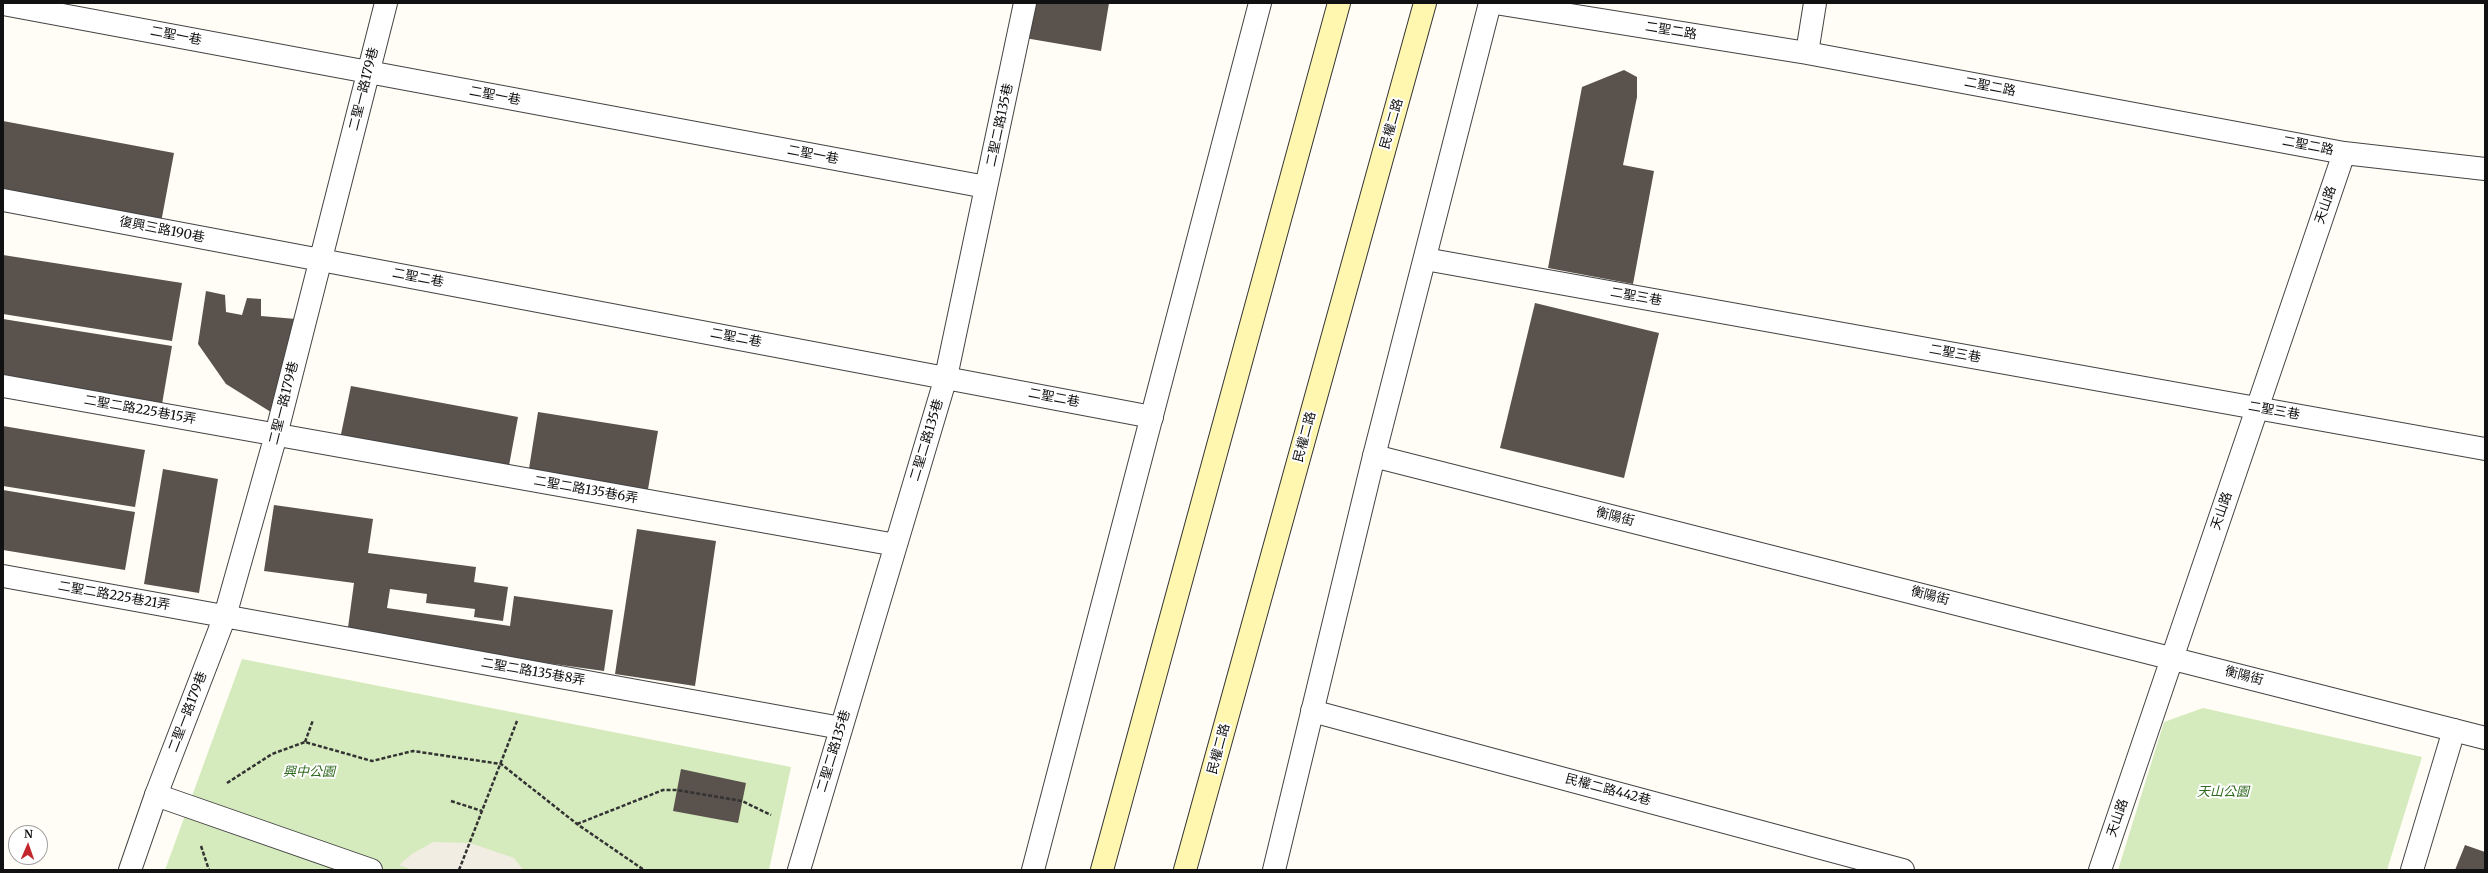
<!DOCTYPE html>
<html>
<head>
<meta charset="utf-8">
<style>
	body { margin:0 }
	#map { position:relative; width:2488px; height:873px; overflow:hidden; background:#fffdf5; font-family:Merriweather,serif }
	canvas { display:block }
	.frame { position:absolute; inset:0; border:4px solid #111; pointer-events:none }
	.north { position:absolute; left:8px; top:825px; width:40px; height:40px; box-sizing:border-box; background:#fff; border:1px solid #a0a0a0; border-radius:50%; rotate:2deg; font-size:11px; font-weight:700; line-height:16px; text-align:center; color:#111 }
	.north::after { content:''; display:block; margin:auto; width:14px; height:18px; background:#c4262e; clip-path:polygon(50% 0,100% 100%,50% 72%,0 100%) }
</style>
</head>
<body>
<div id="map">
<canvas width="2488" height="873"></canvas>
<div class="frame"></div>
<div class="north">N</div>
</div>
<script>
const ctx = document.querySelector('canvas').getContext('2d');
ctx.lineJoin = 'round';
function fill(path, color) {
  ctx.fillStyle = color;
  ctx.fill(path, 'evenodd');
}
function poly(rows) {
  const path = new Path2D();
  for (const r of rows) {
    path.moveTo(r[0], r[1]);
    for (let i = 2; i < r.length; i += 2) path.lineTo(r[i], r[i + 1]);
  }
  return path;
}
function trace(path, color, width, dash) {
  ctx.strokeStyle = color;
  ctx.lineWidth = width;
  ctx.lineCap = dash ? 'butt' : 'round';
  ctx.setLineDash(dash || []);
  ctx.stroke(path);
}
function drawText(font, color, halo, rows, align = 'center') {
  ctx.font = font + ' Merriweather,"Noto Sans TC",serif';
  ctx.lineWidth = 4;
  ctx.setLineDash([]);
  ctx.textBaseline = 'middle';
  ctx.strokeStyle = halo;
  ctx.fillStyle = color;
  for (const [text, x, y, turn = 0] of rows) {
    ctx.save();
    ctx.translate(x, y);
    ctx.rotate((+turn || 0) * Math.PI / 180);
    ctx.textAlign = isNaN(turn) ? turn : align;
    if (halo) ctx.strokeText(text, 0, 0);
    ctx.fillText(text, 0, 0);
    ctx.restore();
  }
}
fill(poly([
	[242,659,791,767,769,870,165,870],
	[2203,708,2422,757,2387,870,2118,870,2164,722]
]), '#d5ebbd');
fill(poly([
	[433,842,470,843,514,858,523,870,413,870,399,865,412,854]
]), '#f1ede2');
fill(poly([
	[1025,3,1109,3,1101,51,1019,37],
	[1624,70,1637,77,1637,97,1623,165,1654,171,1633,284,1548,268,1582,87],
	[3,121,174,153,160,228,3,198],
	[3,255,182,283,172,341,3,314],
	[206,291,225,295,226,312,242,315,247,298,261,299,261,316,296,319,274,414,226,384,198,344],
	[1535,303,1659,333,1624,478,1500,448],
	[3,319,172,346,162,404,3,378],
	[351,386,518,417,508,471,340,439],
	[538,412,658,431,647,495,528,475],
	[3,426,145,450,135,507,3,486],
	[163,469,218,479,199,593,144,584],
	[3,490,135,512,125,570,3,550],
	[274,505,373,519,368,553,476,567,474,582,508,587,503,621,474,617,475,609,426,603,427,594,390,589,387,608,510,626,514,596,613,610,604,671,347,635,354,583,264,571],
	[637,529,716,541,695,686,615,674],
	[681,769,746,783,738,823,673,811],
	[2465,845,2485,852,2485,870,2455,870]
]), '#5a524d');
const service = poly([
	[3,4,986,187],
	[3,200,1152,417],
	[1425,259,2485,449],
	[3,386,896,545],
	[3,576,841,728],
	[1312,711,1903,870],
	[130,870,156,795,225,616,276,435,386,3],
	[799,870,946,377,1025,3],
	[2412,870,2454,730]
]);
const pedestrian = poly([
	[156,795,371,870]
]);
const minor = poly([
	[1495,3,1807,53,2344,153,2485,169],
	[1807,53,1815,3],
	[1374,456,2485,738],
	[2100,870,2344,153]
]);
const tertiary = poly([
	[1033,870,1260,3],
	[1274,870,1374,456,1490,3]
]);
const secondary = poly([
	[1102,870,1339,3],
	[1185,870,1425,3]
]);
trace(service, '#444', 24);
trace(pedestrian, '#444', 24);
trace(minor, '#444', 24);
trace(tertiary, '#444', 24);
trace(secondary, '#333', 24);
trace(poly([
	[305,742,313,720],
	[227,783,272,754,305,742,372,761,413,751,501,764,577,824,644,870],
	[451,801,482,811],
	[577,824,663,790,677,790,742,801,771,815],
	[201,846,209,870],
	[459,870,517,721]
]), '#333', 2.5, [4, 2]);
trace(service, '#fff', 22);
trace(pedestrian, '#fff', 22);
trace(minor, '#fff', 22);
trace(tertiary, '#fff', 22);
trace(secondary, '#fff6b0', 22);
drawText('13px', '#111', '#fff', [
	["二聖二路",1671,31,9],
	["二聖一巷",176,36,11],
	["二聖二路",1990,87,11],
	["二聖一路179巷",364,89,-76],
	["二聖一巷",495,96,11],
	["民權二路",1392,124,-74],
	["二聖二路135巷",1000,125,-78],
	["二聖二路",2308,146,11],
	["二聖一巷",813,155,11],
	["天山路",2326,205,-71],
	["復興三路190巷",162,230,11],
	["二聖二巷",418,278,11],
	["二聖三巷",1636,297,10],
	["二聖二巷",736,338,11],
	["二聖三巷",1955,354,10],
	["二聖二巷",1054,398,11],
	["二聖一路179巷",284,403,-76],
	["二聖二路225巷15弄",140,410,10],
	["二聖三巷",2274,411,10],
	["民權二路",1305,437,-75],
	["二聖二路135巷",927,440,-73],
	["二聖二路135巷6弄",586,490,10],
	["天山路",2222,511,-71],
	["衡陽街",1615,517,14],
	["二聖二路225巷21弄",114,596,10],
	["衡陽街",1930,596,14],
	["二聖二路135巷8弄",533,672,10],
	["衡陽街",2244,676,14],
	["二聖一路179巷",188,712,-69],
	["民權二路",1219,749,-75],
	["二聖二路135巷",834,751,-73],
	["民權二路442巷",1608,790,15],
	["天山路",2118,818,-71]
]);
drawText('italic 13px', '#2f6b1f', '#fff', [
	["興中公園",309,772],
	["天山公園",2223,792]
]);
</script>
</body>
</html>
